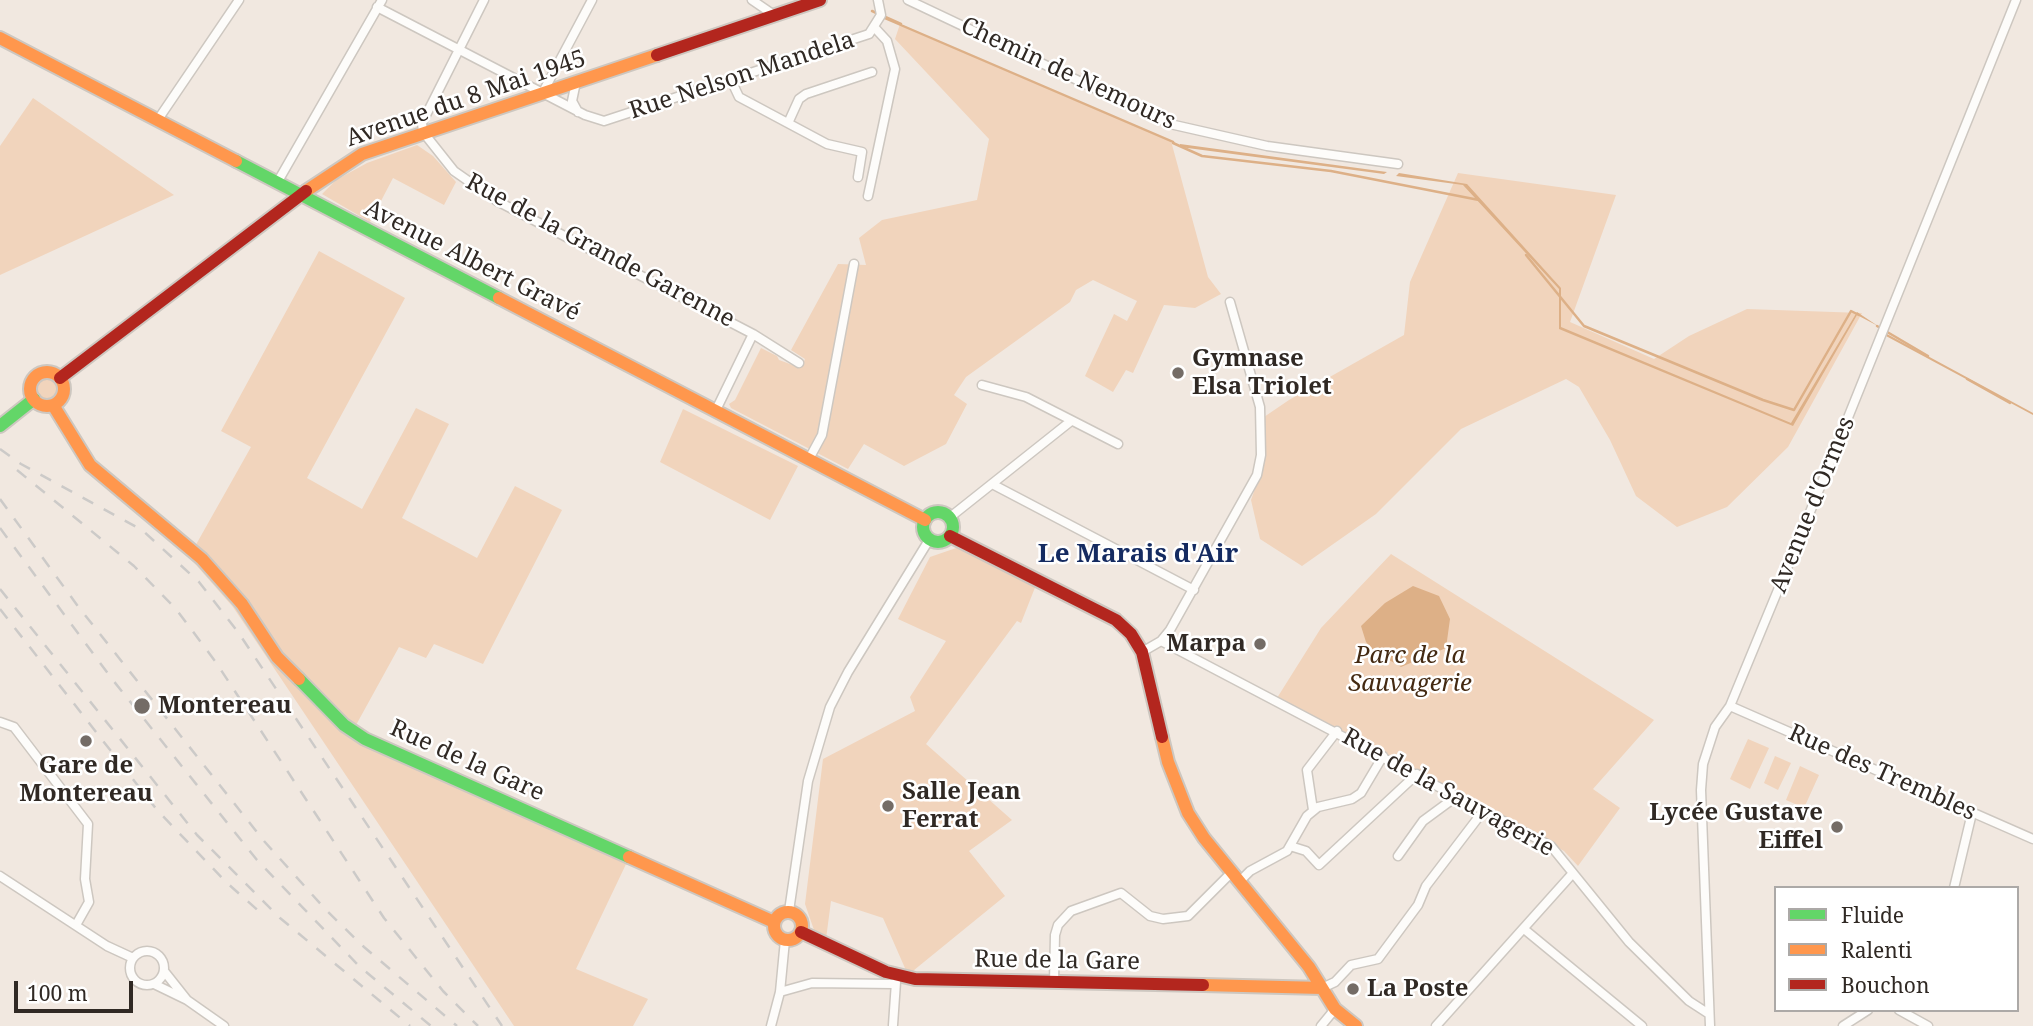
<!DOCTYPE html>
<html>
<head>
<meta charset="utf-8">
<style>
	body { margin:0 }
	#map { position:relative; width:2033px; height:1026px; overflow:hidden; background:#f1e8e0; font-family:"Noto Serif",serif }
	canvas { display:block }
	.legend { position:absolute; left:1774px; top:886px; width:245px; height:126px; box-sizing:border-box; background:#fff; border:2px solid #aca9a7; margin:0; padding:9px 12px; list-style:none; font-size:21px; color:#302924 }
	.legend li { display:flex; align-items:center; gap:14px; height:35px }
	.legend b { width:35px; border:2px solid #aca9a7 }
	.scale { position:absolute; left:14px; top:981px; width:119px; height:32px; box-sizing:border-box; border:4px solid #302924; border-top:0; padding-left:9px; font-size:21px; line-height:24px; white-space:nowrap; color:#302924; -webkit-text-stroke:5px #fff; paint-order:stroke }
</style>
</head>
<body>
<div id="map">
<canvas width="2033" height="1026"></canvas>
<ul class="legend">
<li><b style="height:9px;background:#63d668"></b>Fluide</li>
<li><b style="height:9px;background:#ff974d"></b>Ralenti</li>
<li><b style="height:9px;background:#b3261e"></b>Bouchon</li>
</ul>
<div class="scale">100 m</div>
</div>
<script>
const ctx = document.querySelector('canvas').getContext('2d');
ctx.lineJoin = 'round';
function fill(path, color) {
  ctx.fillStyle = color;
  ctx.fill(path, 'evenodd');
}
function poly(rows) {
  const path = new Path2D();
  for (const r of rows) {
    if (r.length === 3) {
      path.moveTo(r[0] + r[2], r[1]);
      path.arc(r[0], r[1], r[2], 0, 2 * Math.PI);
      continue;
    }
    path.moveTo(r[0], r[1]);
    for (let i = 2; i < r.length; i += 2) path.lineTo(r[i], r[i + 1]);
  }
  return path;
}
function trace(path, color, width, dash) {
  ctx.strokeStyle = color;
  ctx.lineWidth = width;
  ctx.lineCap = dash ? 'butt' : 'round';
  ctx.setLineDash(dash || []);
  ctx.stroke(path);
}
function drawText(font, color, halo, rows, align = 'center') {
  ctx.font = font + ' "Noto Serif",serif';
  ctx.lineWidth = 5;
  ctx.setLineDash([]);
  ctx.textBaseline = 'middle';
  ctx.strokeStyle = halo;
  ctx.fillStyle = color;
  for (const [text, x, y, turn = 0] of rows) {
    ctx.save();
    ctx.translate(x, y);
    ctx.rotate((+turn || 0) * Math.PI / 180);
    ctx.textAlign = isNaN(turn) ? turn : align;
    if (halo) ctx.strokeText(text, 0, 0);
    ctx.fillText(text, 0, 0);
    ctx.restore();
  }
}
fill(poly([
	[900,24,1171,141,1208,277,1221,294,1195,308,1164,305,1133,373,1126,370,1113,392,1085,376,1114,314,1127,321,1137,301,1093,280,1076,290,1070,302,966,377,954,395,967,404,946,444,904,466,864,444,848,469,731,408,729,404,735,400,761,348,777,356,779,360,801,368,805,359,791,350,838,264,866,265,859,238,882,220,977,200,989,139,895,39],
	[33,98,174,195,0,275,0,146],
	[417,145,433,156,456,182,444,205,393,178,370,222,322,194,336,180,367,163],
	[1458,173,1616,195,1570,322,1654,359,1689,336,1747,309,1862,313,1788,447,1727,507,1677,527,1636,496,1610,440,1579,387,1566,379,1461,429,1376,514,1302,566,1260,539,1251,500,1265,460,1264,417,1289,400,1404,335,1410,282],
	[319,251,405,298,307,478,362,509,416,408,449,424,402,518,477,558,515,486,562,510,483,664,434,644,426,658,399,647,350,736,628,860,576,969,648,999,633,1026,514,1026,233,607,189,557,251,447,221,431],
	[47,390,11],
	[683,409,798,466,770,520,660,462],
	[959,547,1036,585,1021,623,1017,621,926,744,1012,820,969,851,1005,896,908,975,883,918,831,901,826,939,814,930,805,904,823,759,915,711,910,697,946,641,898,619,930,557],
	[1391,554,1654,720,1593,789,1620,808,1578,866,1564,851,1277,698,1321,628],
	[1748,739,1769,748,1750,789,1730,779],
	[1775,756,1791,763,1778,790,1764,783],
	[1800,766,1819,775,1804,808,1786,800]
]), '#f1d4bc');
fill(poly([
	[885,17,1174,141,1175,144,884,19],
	[1180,144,1387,172,1384,174,1180,147],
	[1399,173,1467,184,1561,288,1561,327,1791,423,1857,312,1878,326,1857,315,1793,426,1559,329,1559,289,1463,185,1396,176],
	[1887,334,2033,413,2033,415,1886,336],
	[1413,586,1439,596,1450,619,1446,648,1401,667,1374,651,1366,642,1361,626,1385,603]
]), '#ddb087');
trace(poly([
	[872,11,901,24],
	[1173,143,1202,156,1331,171,1479,200],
	[1526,255,1584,326,1763,400,1794,410,1851,311,1859,315],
	[1877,326,1928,356],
	[1967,379,2010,403]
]), '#ddb087', 2.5);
const street = poly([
	[484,0,422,123,423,132,454,171,497,201,753,334,799,363],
	[752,0,774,15],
	[908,0,1170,124,1267,146,1398,164],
	[377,7,585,115,604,121,869,34,881,15,878,0],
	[731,80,739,97,827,144,862,152,858,177],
	[576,82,572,101,578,112],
	[542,94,592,0],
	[157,121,239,0],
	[789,121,799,99,806,94,872,72],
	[277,183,382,0],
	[868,196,895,69,887,41,875,28],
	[982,385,1026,397,1118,444],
	[716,410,753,334],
	[809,459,822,435,854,264],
	[992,484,1194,590],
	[949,518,1071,421],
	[1161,641,1551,846,1629,942,1689,1001,1709,1014],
	[1142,652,1161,641,1170,630,1257,475,1261,455,1260,407,1230,302],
	[1730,706,2033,839],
	[0,722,14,727,88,824,85,879,89,902,76,925],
	[1313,810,1307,770,1337,731],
	[1290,846,1306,851,1319,865,1417,774],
	[1398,856,1423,821,1457,796],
	[0,876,107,946,133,958],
	[1239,882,1250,871,1287,851,1307,816,1318,807,1352,799,1361,793,1383,756],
	[1954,888,1972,813],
	[789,911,808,781,830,707,848,672,929,540],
	[1524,929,1642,1026],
	[147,968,17],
	[164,971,187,1000,224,1026],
	[1054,982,1055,935,1058,925,1071,911,1121,893,1150,916,1163,919,1188,916,1232,872],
	[154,984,187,1000],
	[1322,988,1335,982,1351,965,1378,959,1418,905,1426,886,1484,810],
	[780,992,812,983,894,984],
	[1899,1010,1928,1026],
	[893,1025,896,982],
	[771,1026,780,992,785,940],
	[1321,1026,1335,1009],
	[1436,1026,1573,873],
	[1710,1026,1701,790,1703,764,1715,727,1730,706,1804,527,2016,0],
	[1843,1026,1868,1010]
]);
const fast = poly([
	[236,161,499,298],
	[0,426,34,399],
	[938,527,15],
	[299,679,344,725,365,739,629,857]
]);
const slow = poly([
	[0,38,236,161],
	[306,191,362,154,657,55],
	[499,298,925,520],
	[47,389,17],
	[53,405,90,465,202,559,242,604,277,657,299,679],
	[1162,737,1168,762,1188,813,1204,838,1309,967,1335,1009,1356,1026],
	[629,857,774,922],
	[788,926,14],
	[1203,985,1322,988]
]);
const jam = poly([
	[657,55,820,0],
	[60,378,306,191],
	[950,536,1116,620,1131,634,1142,652,1162,737],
	[801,932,886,972,915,979,1203,985]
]);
trace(street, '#cdc7c0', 11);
trace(fast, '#cdc7c0', 16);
trace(slow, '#cdc7c0', 16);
trace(jam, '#cdc7c0', 16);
trace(street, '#fdfcfa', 8);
trace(fast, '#63d668', 12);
trace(slow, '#ff974d', 12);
trace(jam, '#b3261e', 12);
trace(poly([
	[0,449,21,464,142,530,199,582,238,632,502,1026],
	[17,470,134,566,176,609,215,661,384,918,443,991,478,1026],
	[0,499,77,605,264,841,326,910,364,947,457,1026],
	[0,528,112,679,257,860,359,966,431,1026],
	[0,589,197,835,280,918,410,1026],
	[0,609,157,810,226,882,262,914]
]), '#cccac8', 2.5, [12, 12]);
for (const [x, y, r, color] of [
	[1178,373,7,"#746c66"],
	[1260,644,7,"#746c66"],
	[142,706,9,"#746c66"],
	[86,741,7,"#746c66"],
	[888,806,7,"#746c66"],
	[1837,827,7,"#746c66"],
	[1353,989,7,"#746c66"]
]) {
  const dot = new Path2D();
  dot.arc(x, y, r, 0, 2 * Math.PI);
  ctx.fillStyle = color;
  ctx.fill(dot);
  trace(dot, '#fff', 2.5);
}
drawText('24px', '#302924', '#fff', [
	["Chemin de Nemours",1068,74,25],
	["Rue Nelson Mandela",742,76,-18],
	["Avenue du 8 Mai 1945",466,99,-19],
	["Rue de la Grande Garenne",600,251,28],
	["Avenue Albert Gravé",472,261,27],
	["Avenue d'Ormes",1813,505,-68],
	["Rue de la Gare",467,761,24],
	["Rue des Trembles",1882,773,24],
	["Rue de la Sauvagerie",1448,793,29],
	["Rue de la Gare",1057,961,1]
]);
drawText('bold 24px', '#302924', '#fff', [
	["Gymnase",1192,359],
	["Elsa Triolet",1192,387],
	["Marpa",1246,644,"right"],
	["Montereau",158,706],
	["Gare de",86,766,"center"],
	["Montereau",86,794,"center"],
	["Salle Jean",902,792],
	["Ferrat",902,820],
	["Lycée Gustave",1823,813,"right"],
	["Eiffel",1823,841,"right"],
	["La Poste",1367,989]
], 'left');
drawText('italic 24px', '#442a12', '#fff', [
	["Parc de la",1410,656],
	["Sauvagerie",1410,684]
]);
drawText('bold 26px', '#152b61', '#fff', [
	["Le Marais d'Air",1138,555]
]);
</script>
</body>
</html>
